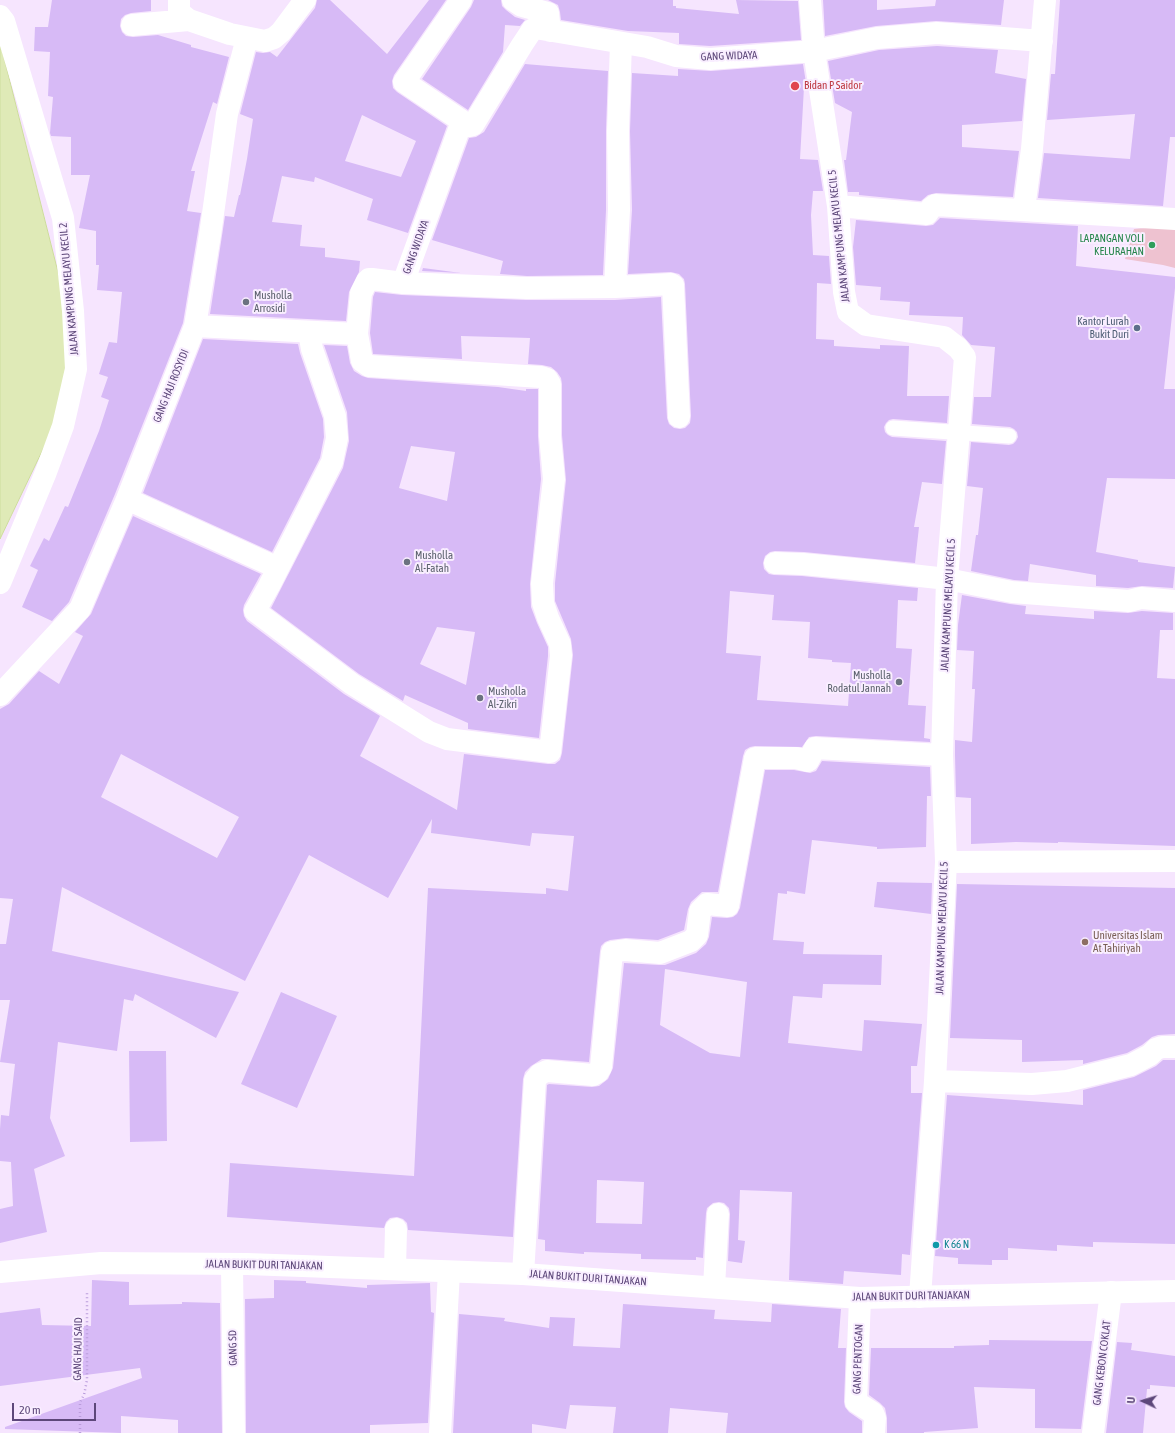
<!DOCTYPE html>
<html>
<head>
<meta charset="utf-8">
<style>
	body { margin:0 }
	#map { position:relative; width:1175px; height:1433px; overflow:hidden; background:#f6e5fe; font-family:"Asap Condensed",sans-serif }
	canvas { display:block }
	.north { position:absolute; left:1123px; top:1381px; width:40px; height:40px; -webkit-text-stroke:3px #f9eeff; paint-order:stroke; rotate:274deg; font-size:11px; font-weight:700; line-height:16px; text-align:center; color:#5d477a }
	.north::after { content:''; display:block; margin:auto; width:14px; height:18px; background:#5d477a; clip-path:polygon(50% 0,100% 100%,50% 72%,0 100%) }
	.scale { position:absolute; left:12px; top:1403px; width:84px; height:18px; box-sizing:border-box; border:2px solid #5d477a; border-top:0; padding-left:5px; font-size:12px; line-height:14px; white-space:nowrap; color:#5d477a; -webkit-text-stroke:3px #f9eeff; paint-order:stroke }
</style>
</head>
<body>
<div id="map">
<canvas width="1175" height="1433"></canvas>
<div class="north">U</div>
<div class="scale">20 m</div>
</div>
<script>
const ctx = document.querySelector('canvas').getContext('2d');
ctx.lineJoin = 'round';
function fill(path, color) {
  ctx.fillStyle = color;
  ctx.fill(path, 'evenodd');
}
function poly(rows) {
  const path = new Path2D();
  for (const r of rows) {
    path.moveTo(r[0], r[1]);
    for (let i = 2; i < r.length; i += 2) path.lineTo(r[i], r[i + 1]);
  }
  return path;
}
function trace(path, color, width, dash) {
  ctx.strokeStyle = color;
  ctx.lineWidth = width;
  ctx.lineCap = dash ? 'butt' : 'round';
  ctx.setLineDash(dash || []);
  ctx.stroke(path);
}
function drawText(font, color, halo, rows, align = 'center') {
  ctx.font = font + ' "Asap Condensed",sans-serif';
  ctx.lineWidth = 4;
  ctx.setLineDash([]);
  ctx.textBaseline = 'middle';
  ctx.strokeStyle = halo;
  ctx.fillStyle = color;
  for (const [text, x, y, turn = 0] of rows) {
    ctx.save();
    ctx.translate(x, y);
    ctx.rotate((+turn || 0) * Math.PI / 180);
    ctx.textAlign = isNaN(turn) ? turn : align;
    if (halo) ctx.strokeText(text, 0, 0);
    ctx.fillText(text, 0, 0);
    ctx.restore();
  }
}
fill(poly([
	[1168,226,1175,230,1175,268,1163,265,1125,259,1134,229]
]), '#eec2d0');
const water = poly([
	[0,42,64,296,70,353,56,422,0,539,0,42]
]);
fill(water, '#dfeab7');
trace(water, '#cedd9d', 1);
fill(poly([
	[52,0,151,0,151,11,131,13,125,15,121,19,120,26,122,32,126,36,133,37,158,35,191,45,191,47,229,57,217,104,213,102,191,171,195,171,187,211,201,213,183,323,115,494,69,602,52,621,22,607,38,570,30,566,44,538,49,541,65,506,68,507,99,431,109,400,101,397,108,377,99,374,109,342,117,343,122,292,97,290,99,265,96,265,96,231,79,228,90,175,71,175,71,137,51,136,50,133,53,97,48,96,50,52,34,51,35,27,48,27],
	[317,0,330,0,387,54,429,0,446,0,394,75,392,81,393,88,397,92,447,126,408,233,367,220,373,199,315,177,314,182,282,176,272,222,302,225,300,246,325,248,325,257,360,261,359,272,349,292,346,321,210,314,225,216,234,217,239,195,240,195,247,159,253,119,240,114,256,52,263,53,270,52,277,57,315,8],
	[362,115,416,141,401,177,345,161],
	[474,0,501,0,502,6,506,10,515,17,525,20,520,26,505,25,503,52,468,110,422,79,471,7],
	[548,0,673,0,673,6,676,6,676,8,739,14,736,0,798,1,801,40,710,46,679,44,679,33,628,31,561,20,560,12,558,5],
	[823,0,877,0,877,10,935,6,936,0,1004,0,1001,25,936,21,876,26,825,36],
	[1060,0,1175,0,1175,137,1170,137,1163,206,1038,198,1044,153,1130,159,1135,114,1047,120,1051,74,1055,74],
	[937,46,998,50,995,73,1026,79,1022,121,962,125,962,147,1019,151,1013,197,936,193,928,195,921,201,859,195,859,192,848,192,844,160,846,160,852,112,835,103,828,61,879,50],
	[525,64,608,71,606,131,606,210,603,275,527,276,500,274,503,261,432,240,469,138,476,137,484,132],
	[803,64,807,89,804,87,800,159,818,160,823,191,813,191,811,215,813,255,829,256,831,284,817,283,816,339,834,340,834,346,880,349,880,345,909,346,907,396,949,396,947,423,893,419,889,420,886,423,884,427,885,432,888,435,892,437,946,441,942,484,922,482,914,527,919,527,915,563,804,552,775,551,770,552,765,556,763,563,764,569,769,574,774,575,802,576,918,588,917,601,898,600,896,648,912,649,908,705,926,706,924,738,930,739,930,742,816,736,809,737,802,747,755,746,750,747,745,750,743,756,718,892,702,892,691,902,688,909,684,930,658,940,626,938,610,940,605,942,601,946,600,951,589,1062,548,1059,542,1059,531,1066,525,1072,523,1079,513,1237,408,1230,407,1223,403,1219,397,1217,390,1218,386,1222,384,1228,227,1217,230,1163,414,1176,428,888,546,894,546,888,568,891,574,836,532,833,530,846,431,833,432,819,388,898,309,855,245,981,62,887,52,951,239,992,216,1038,135,994,133,1001,124,999,117,1051,58,1042,50,1118,65,1156,34,1169,47,1232,0,1243,0,1209,13,1206,11,1162,0,1161,0,1129,1,1115,9,1116,15,1064,0,1062,10,1000,0,1000,0,944,6,944,13,899,0,898,0,709,9,704,39,671,59,684,83,636,75,632,91,614,133,516,261,574,244,605,243,610,244,616,247,621,344,694,380,716,360,756,457,810,464,754,548,764,555,764,560,760,562,753,573,655,571,639,555,601,555,583,566,480,562,435,562,384,561,378,557,372,551,367,542,365,528,364,530,338,461,336,462,359,373,354,370,333,373,297,375,292,402,295,526,300,615,300,661,297,667,418,669,424,674,428,680,429,685,428,690,423,691,416,685,284,684,279,679,274,671,272,628,274,632,210,630,131,632,73,678,76,678,69,711,71],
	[730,591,774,595,772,620,810,622,808,658,832,660,832,662,851,663,848,706,757,700,761,656,726,653],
	[121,754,239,817,217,858,101,797],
	[940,218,1078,226,1076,266,1175,277,1175,288,1164,389,1175,389,1175,479,1107,478,1096,552,1138,560,1138,562,1175,567,1173,588,1142,586,1128,588,1096,586,1096,575,1030,564,1028,581,1014,580,971,571,976,535,978,535,983,488,967,486,971,442,1009,445,1013,444,1016,441,1018,437,1017,432,1014,429,1010,427,972,424,974,397,991,397,995,347,971,345,962,335,963,317,909,315,910,302,880,300,881,287,856,285,853,247,856,220,926,226,933,225],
	[423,268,461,273,422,271],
	[203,339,298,344,300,353,323,419,324,437,320,458,272,552,143,493],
	[324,345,347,346,350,363,354,371,362,376,368,378,498,387,526,391,526,389,538,389,538,436,541,479,530,584,531,607,537,623,548,647,548,656,539,738,468,729,468,723,405,695,403,701,359,674,271,608,343,468,349,441,347,412],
	[411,446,455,452,447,501,399,488],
	[437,627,475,632,466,685,420,664],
	[962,595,1010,604,1026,606,1025,614,1094,619,1094,611,1128,613,1142,611,1173,613,1173,630,1160,630,1157,678,1175,679,1175,846,1058,842,1058,843,1016,842,971,844,971,798,956,797,955,755,955,740,972,742,975,689,972,689,974,651,957,650,958,625],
	[822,761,930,767,931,796,927,796,926,847,877,849,877,847,812,840,805,894,787,891,787,894,778,893,773,940,804,942,803,954,882,955,881,985,823,984,822,998,793,996,788,1043,862,1051,864,1020,922,1024,917,1066,911,1066,911,1093,922,1093,910,1255,902,1254,901,1275,844,1271,843,1284,789,1280,792,1192,740,1190,738,1240,745,1241,742,1263,728,1261,730,1214,729,1208,724,1203,719,1202,713,1203,707,1208,706,1213,703,1258,696,1257,696,1260,641,1259,641,1254,584,1252,584,1254,545,1251,545,1240,538,1239,547,1085,549,1084,592,1087,599,1086,608,1079,613,1068,624,963,659,965,665,965,696,953,706,944,709,937,712,917,727,918,733,917,737,914,740,908,765,770,794,770,810,773,816,771],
	[665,969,747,982,740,1057,710,1053,660,1025],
	[597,1180,644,1182,642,1224,596,1223],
	[877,882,932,883,931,914,874,907],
	[957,884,1175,888,1175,1034,1158,1035,1152,1037,1142,1045,1127,1053,1083,1064,1083,1060,1022,1062,1022,1040,950,1038],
	[281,992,337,1016,297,1108,241,1084],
	[129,1051,166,1051,167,1141,130,1142],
	[1163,1060,1175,1060,1175,1244,1093,1242,1093,1247,1057,1245,1057,1251,1008,1248,1008,1260,992,1260,992,1265,958,1264,958,1258,935,1256,947,1095,1083,1105,1083,1090,1134,1077,1156,1066],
	[92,1280,129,1282,129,1305,182,1304,182,1302,220,1303,222,1433,178,1433,178,1420,121,1416,121,1433,5,1429,5,1427,142,1378,140,1368,0,1386,0,1313,40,1308,42,1325,91,1326],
	[274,1280,306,1281,306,1283,367,1288,367,1285,430,1283,431,1312,434,1313,428,1423,370,1425,370,1433,246,1433,245,1299,274,1298],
	[623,1304,715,1310,714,1319,771,1322,772,1304,841,1309,838,1348,846,1348,844,1402,845,1407,849,1412,862,1421,862,1433,726,1433,728,1413,670,1408,668,1433,613,1433,616,1407,570,1405,566,1429,532,1424,532,1433,453,1433,459,1314,505,1318,504,1321,549,1328,550,1317,575,1318,573,1346,620,1348],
	[989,1340,1092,1341,1081,1429,1035,1428,1035,1389,974,1387,978,1428,924,1432,924,1433,887,1433,887,1418,885,1408,880,1403,869,1395,871,1348,954,1348,954,1346,989,1345],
	[1117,1342,1132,1343,1131,1350,1175,1356,1175,1387,1150,1385,1150,1389,1147,1389,1143,1433,1106,1433]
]), '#d7baf6');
trace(poly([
	[80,1433,80,1402,84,1395,87,1380,87,1291]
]), '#ba9ddc', 2.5, [1, 3]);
trace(poly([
	[893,428,1009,436]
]), '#fff', 15);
trace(poly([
	[179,0,179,12,189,20,230,34,265,41,274,38,281,32,305,0],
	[461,0,404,82,462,121],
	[513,0,522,6,548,13,550,31],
	[810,0,814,51,838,206,844,292,848,312,866,325,944,337,958,348,965,357,947,579,942,755,946,862,935,1081,920,1297],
	[132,25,189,20],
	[838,206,927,214,931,208,935,205,1175,219],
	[1024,209,1032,149,1045,0],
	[403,283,527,288,615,287,619,210,618,131,621,43],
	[615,287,671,284,673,285,679,417],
	[195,326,357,334],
	[309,332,312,349,335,416,337,438,332,462,269,586,255,611,352,684,429,732,447,739,550,752,561,656,560,644,548,618,543,603,542,583,554,479,550,436,550,384,547,379,541,377,369,366,362,361,357,334,361,293,367,281,369,279,372,279,403,283,462,121,469,126,473,125,522,45,532,30,535,28,647,47,676,56,710,59,814,51,877,38,937,33,1042,41],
	[127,499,278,568],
	[775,563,803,564,876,571,947,579,1012,592,1129,601,1141,598,1175,601],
	[0,695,80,609,127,499,195,326,210,235,227,114,247,38],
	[946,862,1175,861],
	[935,1081,1032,1084,1067,1081,1131,1065,1150,1055,1156,1049,1162,1047,1175,1047],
	[232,1264,234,1433],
	[395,1268,396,1229],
	[523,1274,535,1080,540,1074,547,1071,593,1075,598,1072,601,1067,612,952,625,950,660,953,691,941,697,935,700,911,707,904,728,906,755,758,796,758,808,761,815,748,942,755],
	[714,1287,718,1214],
	[860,1298,856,1402,873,1413,875,1418,874,1433],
	[440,1433,449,1272],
	[1093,1433,1111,1292]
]), '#fff', 22);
trace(poly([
	[0,16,4,21,63,218,73,311,76,369,63,426,46,472,0,583],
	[0,1272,101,1263,247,1264,523,1274,860,1298,1175,1291]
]), '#fff', 22);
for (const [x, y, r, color] of [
	[795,86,5,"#e0444e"],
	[1152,245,4,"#2e9e5b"],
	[246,302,4,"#6b7280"],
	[1137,328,4,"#5c6f8a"],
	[407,562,4,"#6b7280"],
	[899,682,4,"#6b7280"],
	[480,698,4,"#6b7280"],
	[1085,942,4,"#8d6e63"],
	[936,1245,4,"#0f9aa8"]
]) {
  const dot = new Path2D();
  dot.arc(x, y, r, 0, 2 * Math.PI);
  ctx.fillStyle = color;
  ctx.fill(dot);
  trace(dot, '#f9eeff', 1.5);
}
drawText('11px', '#5d477a', '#f9eeff', [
	["GANG WIDAYA",729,56,-2],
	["JALAN KAMPUNG MELAYU KECIL 5",839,236,-96],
	["GANG WIDAYA",416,247,-70],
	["JALAN KAMPUNG MELAYU KECIL 2",69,289,-95],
	["GANG HAJI ROSYIDI",171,386,-68],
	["JALAN KAMPUNG MELAYU KECIL 5",948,605,-87],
	["JALAN KAMPUNG MELAYU KECIL 5",942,928,-88],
	["JALAN BUKIT DURI TANJAKAN",264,1265,1],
	["JALAN BUKIT DURI TANJAKAN",588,1278,4],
	["JALAN BUKIT DURI TANJAKAN",911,1296,-1],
	["GANG SD",233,1348,-91],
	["GANG HAJI SAID",78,1349,-89],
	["GANG PENTOGAN",858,1359,-88],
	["GANG KEBON COKLAT",1102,1363,-83]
]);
drawText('11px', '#be3a42', '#f9eeff', [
	["Bidan P Saidor",804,86]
], 'left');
drawText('11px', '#27864d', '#f9eeff', [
	["LAPANGAN VOLI",1144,239],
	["KELURAHAN",1144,252]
], 'right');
drawText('11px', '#5b616d', '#f9eeff', [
	["Musholla",254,296],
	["Arrosidi",254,309],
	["Musholla",415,556],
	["Al-Fatah",415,569],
	["Musholla",891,676,"right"],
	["Rodatul Jannah",891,689,"right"],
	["Musholla",488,692],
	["Al-Zikri",488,705]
], 'left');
drawText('11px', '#4e5e75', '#f9eeff', [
	["Kantor Lurah",1129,322],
	["Bukit Duri",1129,335]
], 'right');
drawText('11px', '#785e54', '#f9eeff', [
	["Universitas Islam",1093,936],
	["At Tahiriyah",1093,949]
], 'left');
drawText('11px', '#0d838f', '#f9eeff', [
	["K 66 N",944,1245]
], 'left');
</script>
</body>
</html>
